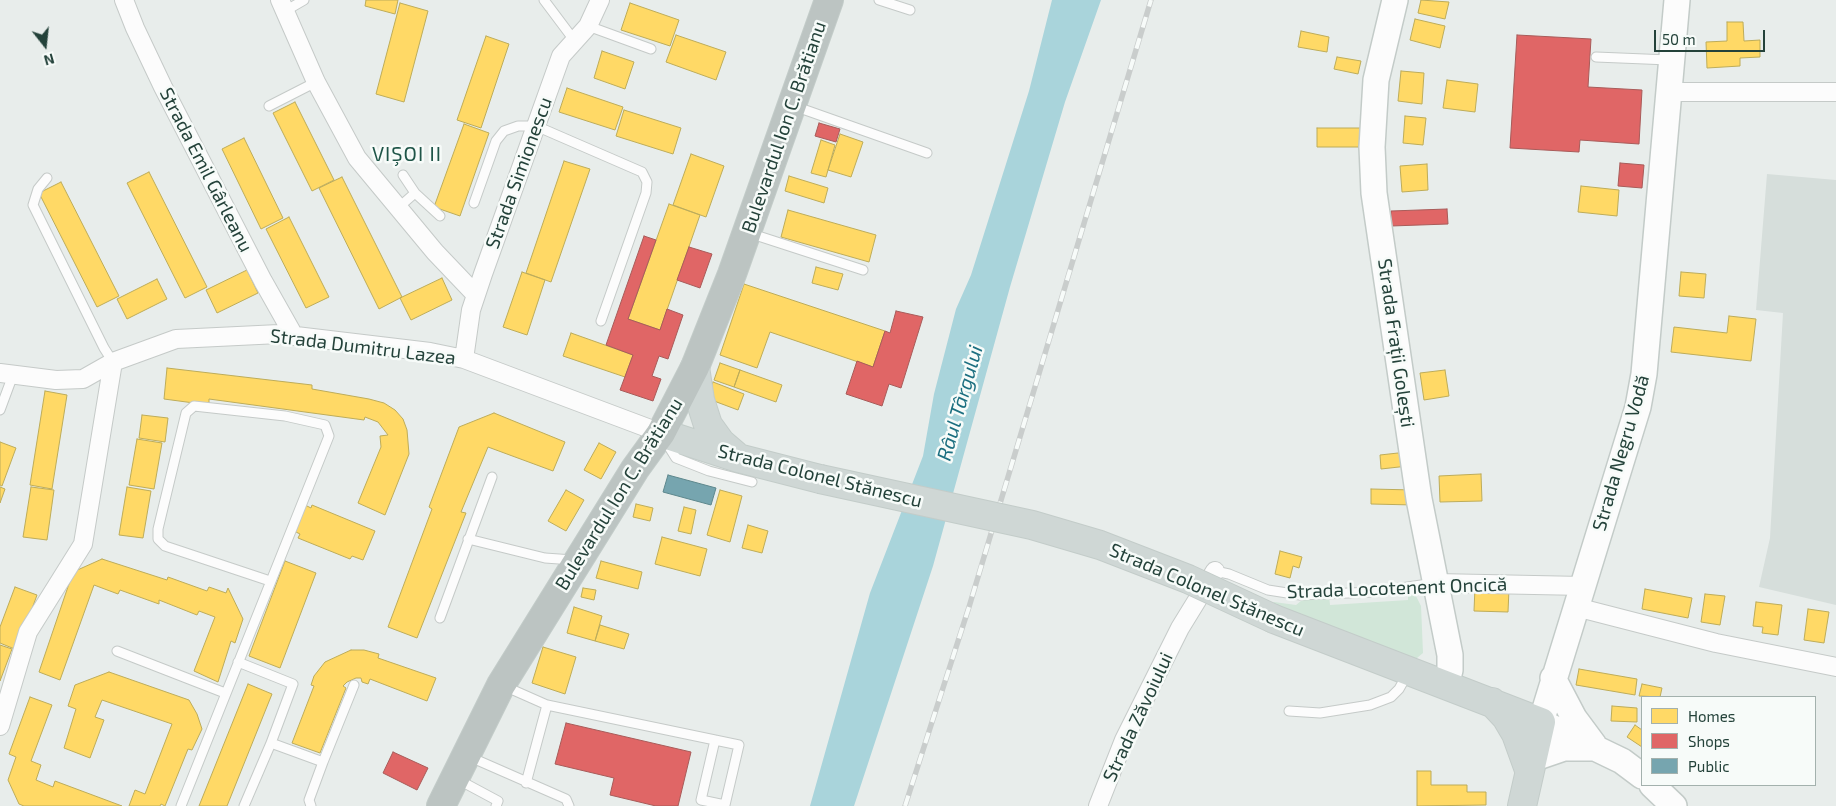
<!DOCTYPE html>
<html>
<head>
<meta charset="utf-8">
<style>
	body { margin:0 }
	#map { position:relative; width:1836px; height:806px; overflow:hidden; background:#e8edeb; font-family:"Exo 2",sans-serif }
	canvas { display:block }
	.legend { position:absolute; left:1641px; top:696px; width:175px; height:90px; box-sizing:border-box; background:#f7fbf9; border:1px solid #a3b1ad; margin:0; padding:6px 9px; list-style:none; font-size:15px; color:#24423a }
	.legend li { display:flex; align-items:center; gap:10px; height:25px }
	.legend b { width:25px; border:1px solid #a3b1ad }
	.north { position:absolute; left:20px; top:20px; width:50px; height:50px; -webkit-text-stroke:4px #f7fbf9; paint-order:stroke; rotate:164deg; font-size:14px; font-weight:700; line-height:20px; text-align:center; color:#24423a }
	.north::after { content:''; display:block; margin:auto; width:18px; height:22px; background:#24423a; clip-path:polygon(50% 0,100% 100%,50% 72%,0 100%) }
	.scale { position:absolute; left:1654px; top:30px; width:111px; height:22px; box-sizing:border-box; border:2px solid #24423a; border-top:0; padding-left:6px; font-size:15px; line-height:18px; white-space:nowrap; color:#24423a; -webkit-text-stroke:4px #f7fbf9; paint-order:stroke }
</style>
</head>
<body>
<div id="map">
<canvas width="1836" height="806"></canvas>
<ul class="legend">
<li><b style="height:14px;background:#ffd966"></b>Homes</li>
<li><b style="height:14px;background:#e06666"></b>Shops</li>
<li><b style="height:14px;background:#76a5af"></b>Public</li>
</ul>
<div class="north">N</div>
<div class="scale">50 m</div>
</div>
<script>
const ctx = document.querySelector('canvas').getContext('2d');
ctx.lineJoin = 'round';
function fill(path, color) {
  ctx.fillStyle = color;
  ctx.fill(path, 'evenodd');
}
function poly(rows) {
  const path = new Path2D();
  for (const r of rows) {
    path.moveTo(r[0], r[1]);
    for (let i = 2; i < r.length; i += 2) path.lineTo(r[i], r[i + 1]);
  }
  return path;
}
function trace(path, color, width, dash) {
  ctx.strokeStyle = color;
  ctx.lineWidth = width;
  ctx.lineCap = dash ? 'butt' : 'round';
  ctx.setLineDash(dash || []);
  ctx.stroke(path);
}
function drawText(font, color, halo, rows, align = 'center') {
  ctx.font = font + ' "Exo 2",sans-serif';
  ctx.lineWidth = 5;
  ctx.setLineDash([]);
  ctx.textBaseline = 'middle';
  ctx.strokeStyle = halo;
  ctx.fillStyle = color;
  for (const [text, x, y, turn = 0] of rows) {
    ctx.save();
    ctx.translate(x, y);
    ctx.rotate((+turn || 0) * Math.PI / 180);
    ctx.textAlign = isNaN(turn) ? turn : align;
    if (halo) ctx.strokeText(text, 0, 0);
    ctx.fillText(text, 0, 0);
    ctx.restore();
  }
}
fill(poly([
	[1767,174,1836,180,1836,605,1759,587,1770,538,1783,313,1756,310]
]), '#d6dedb');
fill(poly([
	[1408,590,1415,594,1421,606,1423,653,1417,658,1410,659,1271,606,1274,602,1296,605,1307,596,1329,595,1330,605,1408,600]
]), '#d1e6d8');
fill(poly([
	[1052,0,1101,0,1065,102,1010,287,933,566,854,806,810,806,870,593,923,456,934,394,956,309,971,275,1029,91]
]), '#a9d4db');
const homes = poly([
	[366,0,398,0,395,14,365,6,366,0],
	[1421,0,1449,2,1445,19,1418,13,1421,0],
	[400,3,428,11,404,102,376,94,400,3],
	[630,3,679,20,670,46,621,30,630,3],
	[1415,19,1445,26,1440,48,1410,40,1415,19],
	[1727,22,1743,22,1744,41,1760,40,1760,57,1740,58,1740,66,1707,68,1706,42,1727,41,1727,22],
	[1301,31,1329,37,1327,52,1298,47,1301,31],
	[676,35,726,52,716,80,666,62,676,35],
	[486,36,509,44,481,128,457,120,486,36],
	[602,51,634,62,625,89,594,78,602,51],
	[1337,57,1361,61,1358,74,1334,69,1337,57],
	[1401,71,1424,73,1422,104,1398,101,1401,71],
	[1447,80,1478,84,1475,112,1443,108,1447,80],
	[567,88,623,107,615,130,559,112,567,88],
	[295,102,334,180,312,191,273,113,295,102],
	[624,110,681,128,673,154,616,136,624,110],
	[1405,116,1426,118,1423,145,1403,143,1405,116],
	[464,124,489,133,460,216,434,207,464,124],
	[1317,128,1362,128,1362,147,1317,147,1317,128],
	[840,134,863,142,851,177,828,170,840,134],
	[244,138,283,218,261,229,222,149,244,138],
	[821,140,835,145,826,177,811,173,821,140],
	[691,154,724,166,706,217,673,205,691,154],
	[564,161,590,169,551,282,526,273,564,161],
	[1427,164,1428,190,1402,192,1400,166,1427,164],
	[149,172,207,287,185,298,127,183,149,172],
	[789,176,828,188,824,203,785,191,789,176],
	[342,177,402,297,379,309,319,188,342,177],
	[61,182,119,296,97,307,39,193,61,182],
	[1581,186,1619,190,1617,216,1578,212,1581,186],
	[669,204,700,215,660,330,628,319,669,204],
	[788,210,876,235,869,262,781,237,788,210],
	[289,217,329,297,306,308,266,229,289,217],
	[816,267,843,274,838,290,812,283,816,267],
	[247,270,258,293,217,313,206,290,247,270],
	[522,272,545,280,527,335,503,327,522,272],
	[1681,272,1706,274,1704,298,1679,296,1681,272],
	[442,278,452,300,411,320,400,298,442,278],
	[157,279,167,299,127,319,117,299,157,279],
	[744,284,885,331,873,367,770,332,757,368,720,355,744,284],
	[1729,316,1756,319,1751,361,1671,352,1674,327,1727,333,1729,316],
	[571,333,633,355,625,377,563,356,571,333],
	[720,363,740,370,734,387,714,380,720,363],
	[167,368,312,385,312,389,369,399,384,403,395,410,403,419,407,430,409,454,385,515,358,503,381,447,380,436,388,435,378,422,365,417,364,420,209,399,209,405,164,399,167,368],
	[740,370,782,385,776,402,734,387,740,370],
	[1445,370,1449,396,1424,400,1420,373,1445,370],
	[713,382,744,394,738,410,706,398,713,382],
	[45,391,67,395,52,489,30,485,45,391],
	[494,413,565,442,553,471,488,447,461,512,466,513,417,638,388,627,432,509,429,507,459,427,494,413],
	[142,415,168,418,165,442,139,438,142,415],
	[137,439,162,443,154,489,129,485,137,439],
	[0,442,16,448,2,486,0,485,0,442],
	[599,443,616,452,601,479,584,470,599,443],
	[1407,452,1408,466,1381,469,1380,455,1407,452],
	[1481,474,1482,501,1440,502,1439,476,1481,474],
	[0,487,5,489,0,503,0,487],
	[31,487,54,490,47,540,23,537,31,487],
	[127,487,151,491,143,538,119,535,127,487],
	[1371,489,1414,490,1414,505,1371,504,1371,489],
	[566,490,584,500,566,531,548,521,566,490],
	[720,490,742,496,730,542,707,535,720,490],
	[636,504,653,508,650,521,633,517,636,504],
	[305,505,311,508,312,505,375,531,363,560,352,556,350,559,298,538,300,534,294,531,305,505],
	[684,507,696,510,691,534,678,531,684,507],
	[748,525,768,531,762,553,742,548,748,525],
	[662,537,707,549,700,576,655,564,662,537],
	[1280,551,1302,557,1299,568,1293,566,1290,578,1275,574,1280,551],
	[102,559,167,580,168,577,207,591,209,587,226,593,228,588,243,619,235,643,231,641,218,682,194,671,215,617,199,611,197,615,159,600,159,604,120,590,118,594,94,585,60,680,39,672,73,572,102,559],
	[285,561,316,573,280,668,249,656,285,561],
	[601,561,642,572,638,589,596,578,601,561],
	[15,587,37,595,17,650,0,643,0,627,15,587],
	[1475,587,1509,589,1508,612,1474,611,1475,587],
	[583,588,596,590,594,600,581,597,583,588],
	[1645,589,1692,598,1688,618,1642,609,1645,589],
	[1705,594,1725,596,1720,625,1701,622,1705,594],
	[1756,602,1782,605,1778,635,1762,633,1763,627,1753,626,1756,602],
	[574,607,602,616,595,641,567,633,574,607],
	[1808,609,1829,612,1824,643,1804,640,1808,609],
	[600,625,629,634,624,649,595,641,600,625],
	[0,645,12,649,0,681,0,645],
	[543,647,576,657,565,694,532,683,543,647],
	[351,650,364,650,379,654,378,658,436,678,427,701,370,679,368,684,362,682,361,678,356,678,347,682,343,686,346,688,320,753,292,743,314,686,311,685,314,676,325,662,351,650],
	[1579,669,1637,679,1635,695,1576,685,1579,669],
	[109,672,189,700,197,714,202,729,192,750,188,749,165,806,161,804,160,806,129,806,135,790,145,794,172,724,102,700,95,717,104,720,90,758,64,748,76,709,68,706,75,685,109,672],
	[248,684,272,694,227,806,199,806,248,684],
	[1642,684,1662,688,1660,697,1639,696,1642,684],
	[30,697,52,705,31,761,41,765,36,780,53,787,55,781,122,806,24,806,19,804,8,780,16,757,9,754,30,697],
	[1612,706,1637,708,1637,722,1611,721,1612,706],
	[1635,725,1642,730,1642,747,1627,737,1635,725],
	[1417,771,1431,771,1431,785,1467,785,1467,792,1486,792,1486,805,1417,806,1417,771]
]);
fill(homes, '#ffd966');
trace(homes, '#bdac59', 1);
const shops = poly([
	[1517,35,1591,39,1588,87,1642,90,1639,144,1580,140,1579,152,1510,148,1517,35],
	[819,123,840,129,836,142,815,136,819,123],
	[1620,163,1644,165,1642,188,1618,186,1620,163],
	[1447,209,1448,224,1391,226,1391,211,1447,209],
	[644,236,656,240,628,319,660,330,667,309,683,315,668,359,659,356,652,376,661,379,653,401,620,390,633,355,606,345,644,236],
	[689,247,712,254,700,288,677,280,689,247],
	[896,311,923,317,901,388,889,384,882,406,846,394,857,361,873,367,885,331,890,333,896,311],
	[566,723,691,752,678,806,656,806,610,795,614,778,555,764,566,723],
	[393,752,428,768,417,790,383,773,393,752]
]);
fill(shops, '#e06666');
trace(shops, '#a85b59', 1);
const public = poly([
	[668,475,716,488,711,505,663,492,668,475]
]);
fill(public, '#76a5af');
trace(public, '#5d878c', 1);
const lane = poly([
	[544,0,574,40],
	[879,0,910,10],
	[285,11,304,0],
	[588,26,651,49],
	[1596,57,1669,60],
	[269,106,316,82],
	[794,106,927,153],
	[403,175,415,193,440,216],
	[47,178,38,189,33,205,104,348,113,362],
	[474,203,496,141,504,131,518,126,536,126,642,172,647,182,646,193,601,321],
	[398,208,415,193],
	[749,233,863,270],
	[0,410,13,375],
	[666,442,676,458,709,471,752,482],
	[468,539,545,558,573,560],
	[1215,571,1229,574,1268,590,1300,595,1373,592,1435,583],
	[440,618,492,477],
	[117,651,225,693],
	[238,662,293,684,271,743,323,762,354,685],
	[504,686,547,705,739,745,725,805,701,800,715,740],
	[1289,711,1320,713,1370,705,1391,697,1399,689,1408,673],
	[470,757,566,799,569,806],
	[457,779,498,801,496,806],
	[526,783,547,705],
	[181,806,329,436,325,425,285,416,194,406,186,413,158,529,158,539,165,546,270,581],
	[244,806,271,743],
	[311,806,309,800,323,762]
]);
const street = poly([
	[124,0,135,28,163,87,263,281,294,336],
	[280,0,316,82,357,158,435,252,476,295],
	[1670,92,1836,92],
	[464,359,471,310,483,274,561,56,588,26,600,0],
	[0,373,56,380,83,379,113,362,176,339,279,334,430,352,464,359,661,433],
	[1436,583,1583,586],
	[1576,607,1716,643,1836,667],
	[0,726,28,632,83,544,113,362],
	[1098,806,1124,740,1180,628,1215,571]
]);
const secondary = poly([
	[1395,0,1376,80,1372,147,1374,193,1419,499,1450,655,1450,670,1446,685],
	[1553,678,1574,718,1594,745],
	[1532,759,1564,748,1592,748],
	[1642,776,1622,761,1541,722,1638,407,1644,374,1677,0],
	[1652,785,1674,806]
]);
const primary = poly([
	[695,367,700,400,708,425,721,443,735,455],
	[661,433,738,458,820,479],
	[1274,619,1541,722,1522,806],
	[1492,702,1506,717,1516,734,1529,770]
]);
const highway = poly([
	[441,806,501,685,635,469,661,433,695,367,732,274,829,0]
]);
trace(lane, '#c5cac8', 11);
trace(street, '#c5cac8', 20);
trace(secondary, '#c3cbc8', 28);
trace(primary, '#c3ccc9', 30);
trace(highway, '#c3ccc9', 30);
trace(lane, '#fcfcfc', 9);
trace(street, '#fcfcfc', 18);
trace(secondary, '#fcfcfc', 25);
trace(primary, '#cfd7d5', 28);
trace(highway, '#bcc4c2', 28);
const rail = poly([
	[905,806,969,607,1151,0]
]);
trace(rail, '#c9cdcc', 5.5);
trace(rail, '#f7fbf9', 4, [11]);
const primaryBridge = poly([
	[820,479,1032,525,1100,545,1188,579,1274,619]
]);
trace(primaryBridge, '#c3ccc9', 30, []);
trace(primaryBridge, '#cfd7d5', 28);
drawText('19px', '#24423a', '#f7fbf9', [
	["Bulevardul Ion C. Brătianu",784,127,-71],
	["Strada Emil Gârleanu",206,170,63],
	["Strada Simionescu",519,173,-70],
	["Strada Frații Golești",1396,343,82],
	["Strada Dumitru Lazea",363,347,7],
	["Strada Negru Vodă",1621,453,-74],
	["Strada Colonel Stănescu",820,476,14],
	["Bulevardul Ion C. Brătianu",619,494,-58],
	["Strada Locotenent Oncică",1397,588,-2],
	["Strada Colonel Stănescu",1207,590,23],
	["Strada Zăvoiului",1138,717,-65]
]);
ctx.letterSpacing = '1px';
drawText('20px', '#1f5548', '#f7fbf9', [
	["VIŞOI II",407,154]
]);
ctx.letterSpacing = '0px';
drawText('italic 20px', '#1c6f80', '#f7fbf9', [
	["Râul Târgului",960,403,-74]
]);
</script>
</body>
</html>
